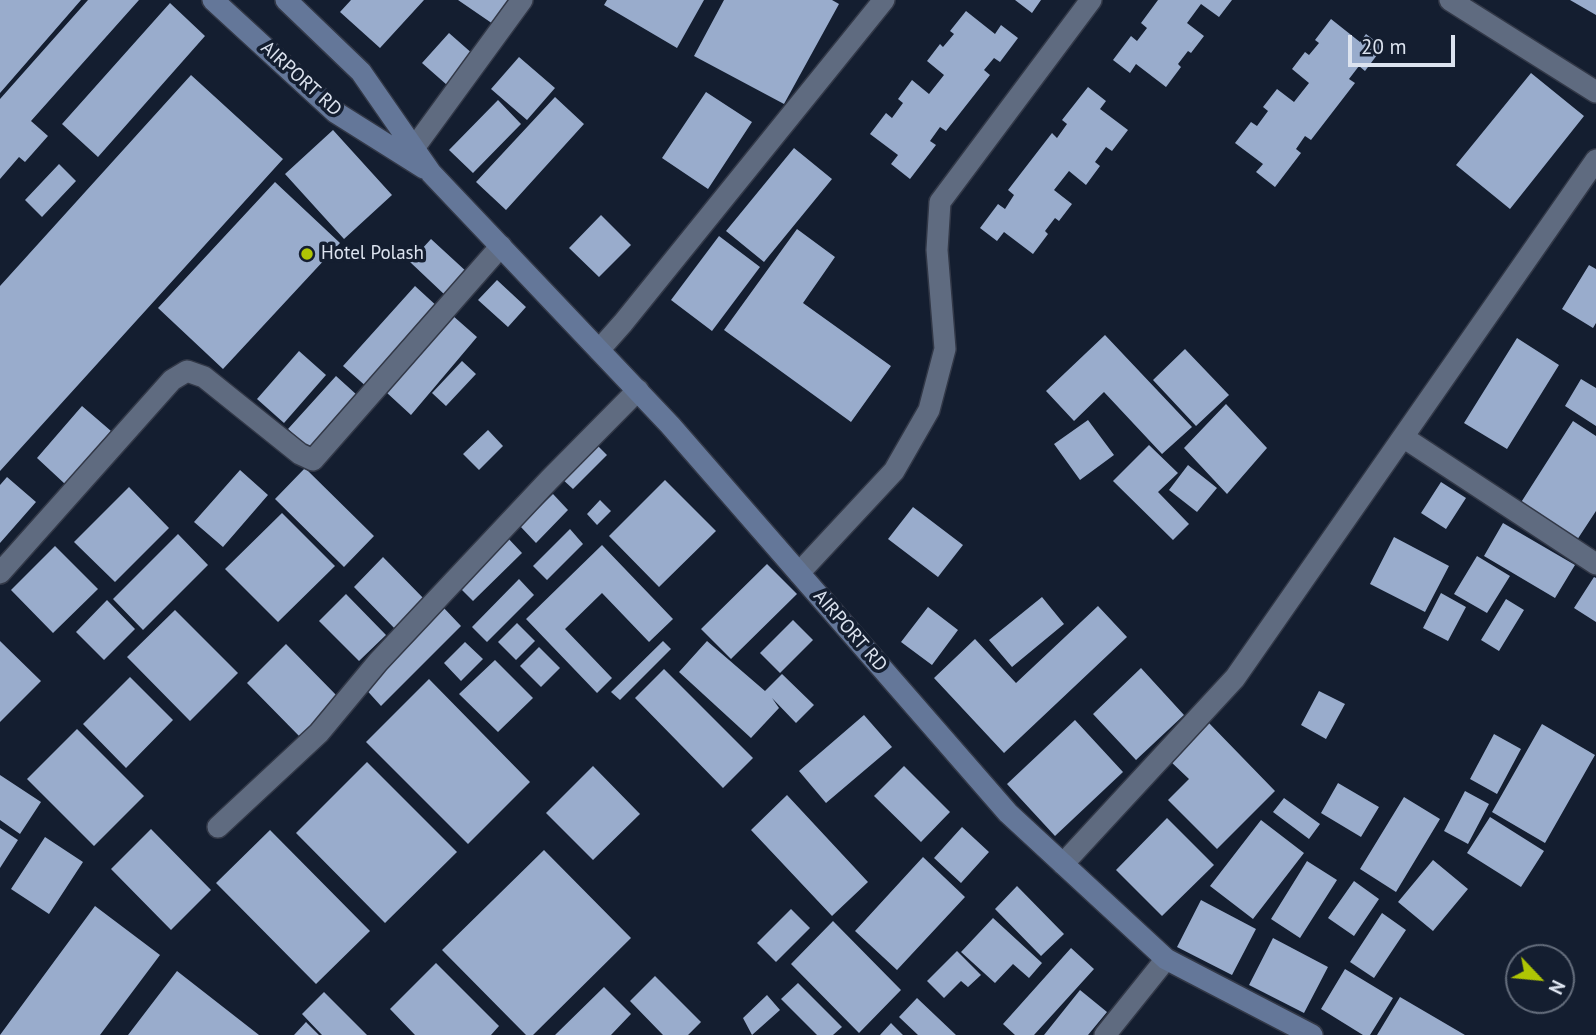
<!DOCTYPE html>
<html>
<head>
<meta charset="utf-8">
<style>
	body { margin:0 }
	#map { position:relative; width:1596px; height:1035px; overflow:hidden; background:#141e30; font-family:"PT Sans",sans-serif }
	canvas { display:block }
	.north { position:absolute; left:1505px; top:944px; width:70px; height:70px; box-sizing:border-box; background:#141e30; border:2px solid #646d7c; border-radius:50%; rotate:116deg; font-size:19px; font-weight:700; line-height:28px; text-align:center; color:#dce3ef }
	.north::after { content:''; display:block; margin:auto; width:24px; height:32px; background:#afc504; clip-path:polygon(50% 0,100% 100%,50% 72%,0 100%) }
	.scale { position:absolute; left:1348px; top:35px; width:107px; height:32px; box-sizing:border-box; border:4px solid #dce3ef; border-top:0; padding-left:9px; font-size:21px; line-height:24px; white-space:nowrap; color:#dce3ef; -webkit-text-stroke:5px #141e30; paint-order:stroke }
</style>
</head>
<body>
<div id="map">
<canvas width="1596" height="1035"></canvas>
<div class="north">N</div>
<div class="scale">20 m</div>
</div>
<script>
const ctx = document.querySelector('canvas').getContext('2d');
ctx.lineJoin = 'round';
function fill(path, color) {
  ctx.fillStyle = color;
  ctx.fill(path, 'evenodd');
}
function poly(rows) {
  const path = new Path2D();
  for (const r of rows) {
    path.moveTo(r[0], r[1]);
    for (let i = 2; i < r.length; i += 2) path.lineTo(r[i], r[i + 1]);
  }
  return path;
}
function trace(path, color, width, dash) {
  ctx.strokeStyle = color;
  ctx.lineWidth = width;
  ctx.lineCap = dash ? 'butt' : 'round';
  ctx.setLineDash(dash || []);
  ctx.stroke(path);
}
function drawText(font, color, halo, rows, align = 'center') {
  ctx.font = font + ' "PT Sans",sans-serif';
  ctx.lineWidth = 7;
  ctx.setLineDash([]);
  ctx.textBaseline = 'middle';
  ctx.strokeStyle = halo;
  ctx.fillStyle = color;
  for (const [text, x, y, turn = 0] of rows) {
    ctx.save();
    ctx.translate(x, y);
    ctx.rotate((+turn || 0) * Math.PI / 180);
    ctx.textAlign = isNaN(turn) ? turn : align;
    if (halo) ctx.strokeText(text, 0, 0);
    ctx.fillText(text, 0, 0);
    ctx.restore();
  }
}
fill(poly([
	[0,0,81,0,0,93],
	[88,0,139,0,31,121,48,136,25,162,19,157,0,179,0,99],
	[351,0,424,0,380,48,340,12],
	[458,0,509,0,493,24],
	[607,0,704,0,677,48,604,5],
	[724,0,832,0,839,4,784,104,694,56],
	[1015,0,1041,0,1032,13],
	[1158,0,1232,0,1219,17,1201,4,1187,23,1204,36,1191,53,1188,51,1178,64,1181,67,1166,87,1136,64,1130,73,1113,60,1131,36,1137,41,1147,28,1141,23],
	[1570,0,1596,0,1596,15],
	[170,3,205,36,98,157,62,124],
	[966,11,995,34,1001,25,1018,38,1000,62,994,58,984,70,990,75,946,131,940,127,930,141,936,145,910,179,891,164,898,155,870,134,886,113,892,118,903,103,898,99,912,80,929,94,944,75,927,61,940,44,943,47,954,34,950,31],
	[1331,19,1360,42,1366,34,1383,47,1365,71,1359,66,1349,79,1355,83,1311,140,1305,136,1296,149,1301,153,1275,187,1256,172,1263,164,1235,143,1251,122,1257,126,1268,111,1263,107,1277,89,1294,102,1309,83,1292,69,1305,52,1309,55,1319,43,1315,40],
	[449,33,474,55,447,85,422,63],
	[519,57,555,88,527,120,491,89],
	[1531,73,1584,116,1510,209,1456,165],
	[191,75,283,159,0,471,0,286],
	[1088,87,1106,101,1100,109,1128,130,1112,151,1106,147,1095,162,1100,166,1086,185,1069,171,1054,190,1072,204,1059,221,1055,218,1045,231,1048,234,1033,254,1004,232,997,241,980,228,998,204,1005,209,1014,195,1008,190,1052,133,1057,138,1067,124,1062,120],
	[706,92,752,122,708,189,662,158],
	[555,97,584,124,506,210,476,182],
	[498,100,521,124,473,173,449,150],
	[333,130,392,195,344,239,285,174],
	[794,148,832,179,764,262,726,231],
	[59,164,76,181,42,217,25,200],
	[275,182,340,243,223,369,158,308],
	[601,215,631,245,599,277,569,248],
	[797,229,835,257,803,303,891,366,851,422,724,330],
	[719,236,760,267,712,331,671,300],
	[431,239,468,273,446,296,410,262],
	[1589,265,1596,269,1596,323,1593,328,1562,309],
	[497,280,526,307,508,327,478,300],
	[415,286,439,308,368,388,343,366],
	[452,315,477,337,411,415,386,392],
	[1105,335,1192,427,1162,454,1104,392,1074,421,1046,391],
	[1517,338,1559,365,1507,449,1464,423],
	[1185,349,1229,395,1196,426,1153,380],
	[299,351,326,375,284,423,257,399],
	[462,361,476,374,446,406,432,393],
	[336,376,357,395,309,448,288,429],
	[1581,379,1596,388,1596,426,1565,406],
	[1226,404,1267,448,1227,494,1184,448],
	[82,406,111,431,65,484,37,458],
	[1088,420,1114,455,1080,480,1054,444],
	[1573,421,1596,436,1596,511,1577,540,1520,504],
	[488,430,503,446,479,470,463,454],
	[595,443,607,455,573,489,560,477],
	[1149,445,1178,473,1158,492,1189,524,1173,540,1113,481],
	[1188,465,1217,488,1197,512,1169,490],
	[305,468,374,536,344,567,275,499],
	[240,470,268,495,223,547,194,522],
	[7,477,36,502,0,543,0,485],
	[665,480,716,531,659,587,609,536],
	[1441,482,1466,498,1446,529,1421,513],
	[129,487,169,528,115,582,74,542],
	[553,494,568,510,536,543,520,526],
	[600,500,611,511,597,525,587,514],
	[913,507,963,545,938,577,888,539],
	[282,513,335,566,278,622,225,569],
	[1503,523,1575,565,1555,598,1484,556],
	[570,529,583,544,547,580,533,566],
	[178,534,208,565,143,630,113,599],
	[506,536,522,553,473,601,457,585],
	[1394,537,1449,566,1425,612,1370,584],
	[602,545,673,619,649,642,602,593,565,629,612,678,597,693,526,619],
	[55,546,98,589,53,633,11,590],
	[1477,556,1510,576,1487,613,1454,594],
	[383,557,428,603,399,633,354,587],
	[767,564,797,594,731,659,701,629],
	[1594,577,1596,578,1596,622,1574,608],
	[519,579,534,595,487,642,472,627],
	[1441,593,1466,607,1448,641,1423,628],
	[346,594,386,635,359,661,319,621],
	[1042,597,1064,624,1012,667,989,640],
	[1506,599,1524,610,1499,651,1481,640],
	[107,600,135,629,104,660,76,632],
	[442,606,461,626,381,706,362,685],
	[1098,606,1127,637,1004,753,934,678,975,639,1016,683],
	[928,607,958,630,932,665,901,642],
	[175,610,238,673,190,721,127,657],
	[793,620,813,640,780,673,760,653],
	[517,623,535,641,516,660,498,642],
	[0,641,41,681,0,722],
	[663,641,671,649,620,700,611,692],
	[707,641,765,691,782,674,814,705,796,723,772,698,779,708,751,738,679,672],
	[465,642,483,659,461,681,444,663],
	[286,644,341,700,302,739,247,683],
	[539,647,560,668,541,687,520,666],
	[495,660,533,698,498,732,459,694],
	[1141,668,1184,715,1136,760,1093,714],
	[664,669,753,758,723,788,635,698],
	[130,677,173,720,126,768,83,724],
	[429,679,530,782,468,844,366,742],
	[1319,691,1345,704,1326,739,1301,725],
	[864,715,892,747,826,803,799,771],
	[1075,720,1123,772,1055,836,1007,784],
	[1207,721,1275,791,1217,849,1168,800,1189,779,1169,760],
	[1542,724,1595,755,1545,843,1492,812],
	[77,729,144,796,94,846,27,779],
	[1494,734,1521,749,1497,794,1470,779],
	[367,762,457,852,385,923,296,833],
	[593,766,640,814,593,860,546,813],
	[904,766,950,812,921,842,874,796],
	[0,775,41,802,20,834,0,820],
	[1338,783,1379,807,1361,837,1321,813],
	[1465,791,1489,804,1468,844,1444,831],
	[787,795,868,882,832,916,751,830],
	[1404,797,1440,819,1396,892,1360,869],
	[1284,798,1320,824,1309,839,1273,812],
	[1490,817,1544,851,1521,887,1467,853],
	[1167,818,1214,865,1162,916,1116,870],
	[1261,820,1304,853,1253,919,1210,886],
	[962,827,989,852,961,883,934,858],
	[0,828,18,840,0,868],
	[151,829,211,890,171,930,111,869],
	[270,830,370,931,316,984,216,883],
	[45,837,83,862,49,914,11,889],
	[544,850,631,938,533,1035,526,1035,442,950],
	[923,857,965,897,897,970,855,931],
	[1433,860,1468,889,1433,931,1398,902],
	[1307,861,1337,880,1300,938,1271,919],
	[1354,881,1379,899,1354,936,1328,918],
	[1017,886,1064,934,1041,956,995,909],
	[1201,900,1256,929,1232,975,1177,947],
	[95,906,160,955,100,1035,0,1035],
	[791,909,810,928,776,962,757,943],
	[1382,913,1406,930,1374,978,1350,962],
	[993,918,1042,963,1029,978,1013,964,995,983,961,952],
	[833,921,901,990,859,1033,791,964],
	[1273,938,1328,967,1304,1013,1249,985],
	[1071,948,1094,969,1034,1035,1015,1035,1003,1024],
	[957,951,981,975,968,987,961,981,944,998,927,981],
	[436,963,499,1026,491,1035,415,1035,390,1009],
	[1345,969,1393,998,1370,1035,1363,1035,1321,1009],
	[177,971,259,1035,128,1035],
	[655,976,701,1022,688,1035,663,1035,630,1001],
	[798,983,842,1027,833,1035,817,1035,781,999],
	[604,987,631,1014,611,1035,555,1035],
	[1080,990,1107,1012,1088,1035,1044,1035],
	[324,992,367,1035,322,1035,302,1014],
	[767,995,780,1010,752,1035,743,1018],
	[1400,997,1465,1035,1377,1035],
	[917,998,956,1035,918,1035,899,1017],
	[306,1022,319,1035,294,1035],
	[891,1023,903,1035,880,1035]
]), '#99accc');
const minor = poly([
	[1450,0,1596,92],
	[414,148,522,0],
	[599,350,623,323,884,0],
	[1403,437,1596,564],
	[0,573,172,380,187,371,204,377,300,454,313,460,501,246],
	[799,573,894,471,929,410,945,349,937,250,940,202,1091,0],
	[218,827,319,733,378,662,549,480,638,390],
	[1063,864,1235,678,1596,160],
	[1105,1035,1166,959]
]);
const secondary = poly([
	[213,0,335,112,424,168],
	[286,0,361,72,431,173,670,425,1008,813,1166,959,1312,1035]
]);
trace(minor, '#323847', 24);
trace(secondary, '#323847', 24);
trace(minor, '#5f6b80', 21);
trace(secondary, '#647799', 21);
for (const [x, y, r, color] of [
	[307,254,7,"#afc504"]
]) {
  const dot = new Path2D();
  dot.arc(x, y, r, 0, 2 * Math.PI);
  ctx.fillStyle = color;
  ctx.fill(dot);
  trace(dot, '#141e30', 2.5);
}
drawText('19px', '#dce3ef', '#141e30', [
	["AIRPORT RD",301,79,42],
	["AIRPORT RD",850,631,49]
]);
drawText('19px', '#dce3ef', '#141e30', [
	["Hotel Polash",321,254]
], 'left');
</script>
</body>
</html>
